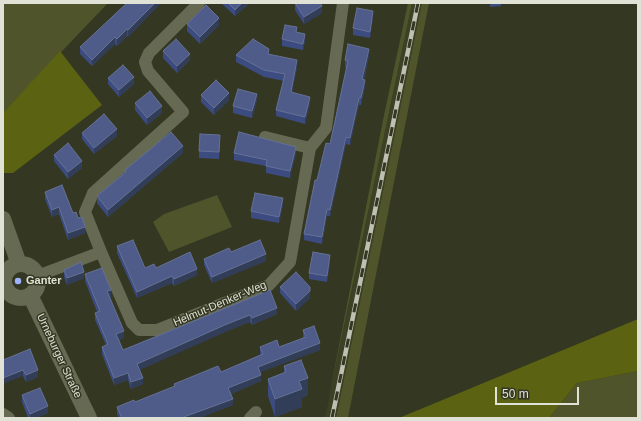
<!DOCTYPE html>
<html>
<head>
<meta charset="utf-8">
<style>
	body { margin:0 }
	#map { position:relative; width:641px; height:421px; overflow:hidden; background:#343722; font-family:Helvetica,sans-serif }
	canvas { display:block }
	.frame { position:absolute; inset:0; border:4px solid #dfe2d4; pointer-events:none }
	.scale { position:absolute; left:495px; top:387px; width:84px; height:18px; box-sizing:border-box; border:2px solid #dfe2d4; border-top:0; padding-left:5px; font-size:12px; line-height:14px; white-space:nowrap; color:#dfe2d4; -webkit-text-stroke:3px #343722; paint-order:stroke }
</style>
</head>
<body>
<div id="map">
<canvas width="641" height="421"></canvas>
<div class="frame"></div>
<div class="scale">50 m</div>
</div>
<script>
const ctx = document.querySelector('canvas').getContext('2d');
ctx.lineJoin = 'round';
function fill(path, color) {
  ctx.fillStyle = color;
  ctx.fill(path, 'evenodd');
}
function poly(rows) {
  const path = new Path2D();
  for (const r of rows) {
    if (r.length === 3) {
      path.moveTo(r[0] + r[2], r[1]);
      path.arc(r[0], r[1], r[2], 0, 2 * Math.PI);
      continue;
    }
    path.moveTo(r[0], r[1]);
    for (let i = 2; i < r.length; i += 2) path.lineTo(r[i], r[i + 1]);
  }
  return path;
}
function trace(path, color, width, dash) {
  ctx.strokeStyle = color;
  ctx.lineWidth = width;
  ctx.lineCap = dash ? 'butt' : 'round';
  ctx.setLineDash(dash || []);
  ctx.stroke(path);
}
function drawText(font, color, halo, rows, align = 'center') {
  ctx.font = font + ' Helvetica,sans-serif';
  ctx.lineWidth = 3;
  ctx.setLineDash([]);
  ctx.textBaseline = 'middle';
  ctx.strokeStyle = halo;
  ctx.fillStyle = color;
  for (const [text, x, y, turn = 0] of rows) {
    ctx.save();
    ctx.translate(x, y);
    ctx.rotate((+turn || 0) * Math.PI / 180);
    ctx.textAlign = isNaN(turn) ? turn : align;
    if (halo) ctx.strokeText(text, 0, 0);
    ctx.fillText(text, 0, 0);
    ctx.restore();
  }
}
fill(poly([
	[412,3,422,3,336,418,325,418]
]), '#3c4025');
fill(poly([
	[3,3,108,3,3,113],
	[408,3,412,3,328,402,383,120],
	[422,3,429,3,348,418,336,418],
	[217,195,232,227,169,252,153,222,164,214],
	[638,371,638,418,549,418,577,383]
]), '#4f542b');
fill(poly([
	[60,51,102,105,13,173,3,173,3,113],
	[638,319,638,371,577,383,549,418,399,418]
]), '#5b6212');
trace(poly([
	[265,137,310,148],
	[101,252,85,212,93,193,183,112,148,71,145,62,149,53,199,3],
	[37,276,101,252,132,323,139,330,157,330,269,285,290,262,310,148,326,128,343,3],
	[3,291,7,289],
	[3,414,9,418],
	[250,418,256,412]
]), '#676a53', 12);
trace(poly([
	[3,219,19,264],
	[21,281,17],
	[30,295,89,418]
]), '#676a53', 16);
const rail = poly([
	[332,418,418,3]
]);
trace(rail, '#bec1b2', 4.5);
trace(rail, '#343722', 3, [9]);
fill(poly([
	[127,3,161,3,128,37,127,36,117,46,115,44,92,66,80,54,80,47],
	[221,3,250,3,235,16],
	[295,3,322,13,304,24,295,10],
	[490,3,501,3,501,6,490,7],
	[373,18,370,38,353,35,353,28],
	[187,24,219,25,200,44,187,31],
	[297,32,305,41,303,50,282,46,282,39],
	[163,51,190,60,177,73,163,58],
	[269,54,297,67,292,92,310,104,305,124,276,116,276,110,284,81,264,77,236,62,236,55],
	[369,56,364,80,365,87,361,105,359,105,350,145,346,144,330,216,327,216,322,244,304,240,304,234,317,180,330,144,338,107,346,68,345,67,345,60],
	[108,78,134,84,119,97,108,84],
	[201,95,229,100,214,115,201,102],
	[257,100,252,118,233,113,233,106],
	[135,103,162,113,147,125,135,110],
	[82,133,117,136,94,154,82,139],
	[220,142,219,159,199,158,199,151],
	[183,153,108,217,97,203,97,196,125,172,125,170],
	[234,153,296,153,290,178,266,173,266,166,234,160],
	[54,155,82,168,68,179,54,161],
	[45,192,73,213,78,218,85,233,68,240,59,214,52,217,45,199],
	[283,205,279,223,251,218,251,211],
	[117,246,145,268,156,268,197,275,174,286,172,283,137,298,117,253],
	[231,252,266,261,212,283,204,265,204,259],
	[330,261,327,282,309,279,309,273],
	[64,270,84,278,67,285,64,277],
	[85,274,111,297,109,297,124,338,119,340,123,350,270,290,277,314,252,325,250,322,227,331,139,370,143,384,131,389,128,380,114,385,102,354,102,347,106,345,95,320,95,313,97,312,85,281],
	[280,287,310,298,296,311,280,293],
	[303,330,320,350,260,372,261,381,231,394,233,405,199,418,119,418,117,414,117,407,135,402,174,387,174,384,221,372,260,355,260,347,279,347,303,338],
	[3,360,38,377,26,382,23,376],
	[284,366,308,395,302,398,302,407,275,417,268,396,268,379,284,373],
	[22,395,48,413,36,418,28,418,22,402]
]), '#3d4c80');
fill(poly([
	[155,3,161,3,128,37,128,30],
	[242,3,250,3,235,16,235,10],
	[322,6,322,13,304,24,304,17],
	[373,11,373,18,370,38,370,32],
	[219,18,219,25,200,44,200,37],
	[127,29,127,36,117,46,117,39],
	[305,34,305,41,303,50,303,44],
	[115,37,115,44,92,66,92,60],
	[369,49,369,56,362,86,362,79],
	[190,54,190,60,177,73,177,66],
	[297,60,297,67,291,99,291,92],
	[134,77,134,84,119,97,119,90],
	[365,80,365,87,361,105,361,98],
	[229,93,229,100,214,115,214,108],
	[257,94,257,100,252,118,252,111],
	[310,97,310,104,305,124,305,117],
	[359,98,359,105,350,145,350,138],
	[162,106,162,113,147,125,147,118],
	[117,129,117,136,94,154,94,148],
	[346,137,346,144,330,216,330,210],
	[183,146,183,153,108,217,108,210],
	[296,147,296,153,290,178,290,171],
	[82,161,82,168,68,179,68,172],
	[283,198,283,205,279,223,279,217],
	[59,207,59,214,52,217,52,210],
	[327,209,327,216,322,244,322,237],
	[85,227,85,233,68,240,68,233],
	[266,254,266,261,212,283,212,277],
	[330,255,330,261,327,282,327,276],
	[197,269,197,275,174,286,174,279],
	[84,272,84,278,67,285,67,278],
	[172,276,172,283,137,298,137,292],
	[111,290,111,297,107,298,107,291],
	[310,291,310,298,296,311,296,304],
	[277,308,277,314,252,325,252,318],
	[250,315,250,322,227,331,137,371,137,364,227,324],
	[124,331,124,338,116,341,116,334],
	[320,343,320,350,258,373,258,367],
	[23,370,23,376,3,384,3,378],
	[38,370,38,377,26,382,26,375],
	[128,373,128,380,114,385,114,378],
	[261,375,261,381,228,395,228,388],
	[143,378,143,384,131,389,131,382],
	[308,378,308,395,302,398,302,407,275,417,275,399,299,381],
	[233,399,233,405,199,418,181,418],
	[48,406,48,413,36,418,30,418,30,414]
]), '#323d57');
const building = poly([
	[127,3,155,3,128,30,127,29,117,39,115,37,92,60,80,47,127,3],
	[228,3,242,3,235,10,228,3],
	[295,3,320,3,322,6,304,17,295,3],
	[206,5,219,18,200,37,187,24,206,5],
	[357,8,373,11,370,32,353,28,357,8],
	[285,25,297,27,296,32,305,34,303,44,282,39,285,25],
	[176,39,190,54,177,66,163,51,176,39],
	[253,39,269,49,268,54,297,60,291,92,310,97,305,117,276,110,285,74,264,70,236,55,253,39],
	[348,44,369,49,362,79,365,80,361,98,359,98,350,138,346,137,330,210,327,209,322,237,304,234,315,180,317,180,326,143,330,144,338,107,348,61,345,60,348,44],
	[123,65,134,77,119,90,108,78,123,65],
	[216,80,229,93,214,108,201,95,216,80],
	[238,89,257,94,252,111,233,106,238,89],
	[150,91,162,106,147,118,135,103,150,91],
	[104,114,117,129,94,148,82,133,104,114],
	[171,132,183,146,108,210,97,196,126,172,125,170,171,132],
	[239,132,296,147,290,171,266,166,267,160,234,153,239,132],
	[200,134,220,135,219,152,199,151,200,134],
	[68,143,82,161,68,172,54,155,68,143],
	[62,185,73,213,76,212,78,218,82,217,85,227,68,233,59,207,52,210,45,192,62,185],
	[255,193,283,198,279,217,251,211,255,193],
	[133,240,145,268,154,264,156,268,190,252,197,269,174,279,172,276,137,292,117,246,133,240],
	[260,240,266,254,212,277,204,259,229,248,231,252,260,240],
	[313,252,330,255,327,276,309,273,313,252],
	[81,262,84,272,67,278,64,270,81,262],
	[102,268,111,290,107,291,124,331,116,334,123,350,270,290,277,308,252,318,250,315,227,324,137,364,143,378,131,382,128,373,114,378,102,347,108,344,95,313,100,311,85,274,102,268],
	[296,272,310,287,310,291,296,304,280,287,296,272],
	[314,326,320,343,258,367,261,375,228,388,233,399,181,418,122,418,117,407,134,400,135,402,175,386,174,384,218,366,221,372,263,354,260,347,277,340,279,347,306,337,303,330,314,326],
	[30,349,38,370,26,375,23,370,3,378,3,360,30,349],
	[301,360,308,378,299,381,302,389,275,399,268,379,286,372,284,366,301,360],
	[40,388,48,406,30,414,22,395,40,388]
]);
fill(building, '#4f5c89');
trace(building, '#657195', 1);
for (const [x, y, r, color] of [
	[18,281,4,"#9cb4fd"]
]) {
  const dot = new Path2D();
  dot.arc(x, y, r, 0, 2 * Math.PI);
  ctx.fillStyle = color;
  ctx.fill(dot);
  trace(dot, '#343722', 1.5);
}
drawText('bold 11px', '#dfe2d4', '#343722', [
	["Ganter",26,281]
], 'left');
drawText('11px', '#dfe2d4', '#343722', [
	["Helmut-Denker-Weg",220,304,-23],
	["Urneburger Straße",59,356,65]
]);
</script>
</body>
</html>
